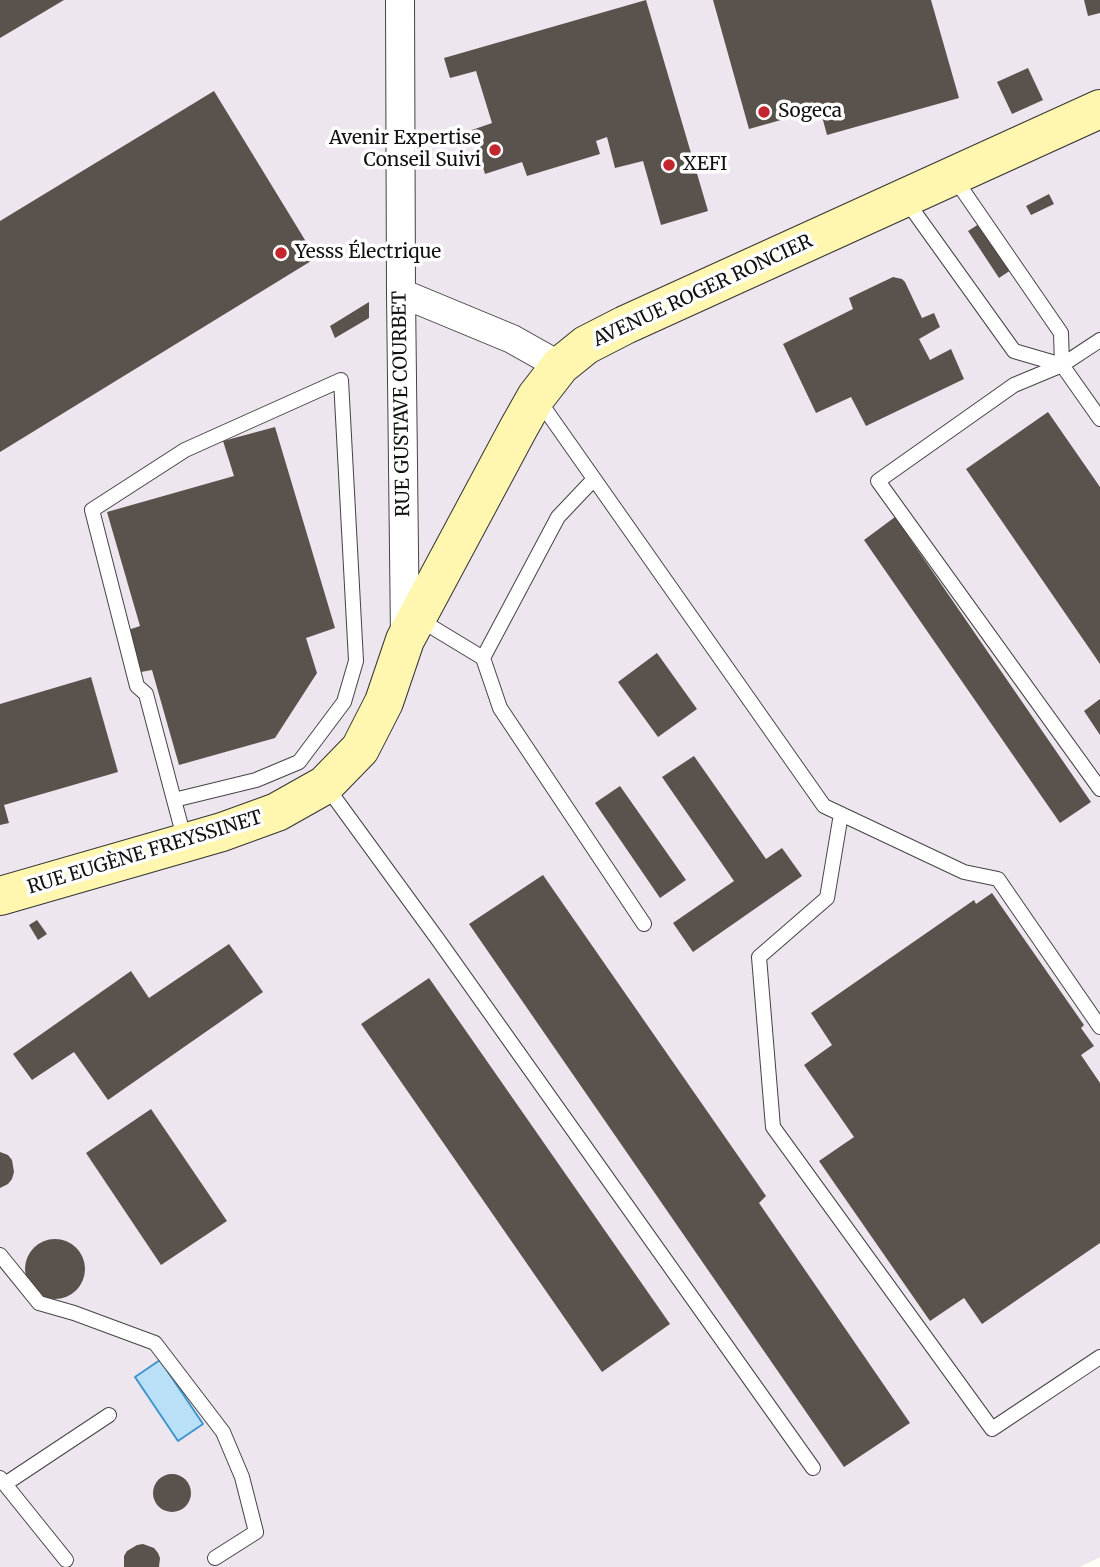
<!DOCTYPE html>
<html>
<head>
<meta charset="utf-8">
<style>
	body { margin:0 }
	canvas { display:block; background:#fffdf5 }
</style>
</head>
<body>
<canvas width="1100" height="1567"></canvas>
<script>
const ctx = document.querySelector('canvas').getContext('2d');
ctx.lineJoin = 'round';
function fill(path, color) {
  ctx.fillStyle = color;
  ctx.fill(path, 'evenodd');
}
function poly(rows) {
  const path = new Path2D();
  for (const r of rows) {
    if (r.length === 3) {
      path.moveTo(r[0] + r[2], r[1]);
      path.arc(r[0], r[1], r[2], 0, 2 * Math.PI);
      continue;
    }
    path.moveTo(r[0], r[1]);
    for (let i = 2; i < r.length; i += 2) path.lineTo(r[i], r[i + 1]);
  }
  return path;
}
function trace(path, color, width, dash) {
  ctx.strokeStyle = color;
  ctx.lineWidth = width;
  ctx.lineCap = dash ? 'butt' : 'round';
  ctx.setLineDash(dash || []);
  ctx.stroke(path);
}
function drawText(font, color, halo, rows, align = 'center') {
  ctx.font = font + ' Merriweather,serif';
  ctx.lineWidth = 7;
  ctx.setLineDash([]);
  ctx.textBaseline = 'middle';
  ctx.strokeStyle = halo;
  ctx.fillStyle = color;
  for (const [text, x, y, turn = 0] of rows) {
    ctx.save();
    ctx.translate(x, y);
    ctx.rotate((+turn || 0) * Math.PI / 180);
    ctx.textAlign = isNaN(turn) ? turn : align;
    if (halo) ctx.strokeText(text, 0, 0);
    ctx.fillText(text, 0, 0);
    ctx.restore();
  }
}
fill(poly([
	[0,0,1100,0,1100,1557,1080,1567,0,1567]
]), '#eee6ef');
const water = poly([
	[160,1360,203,1424,178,1441,135,1377,160,1360]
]);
fill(water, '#b9e0f7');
trace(water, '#3f96cf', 2);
fill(poly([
	[0,0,64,0,0,38],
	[646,0,708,211,661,225,643,161,615,168,607,137,596,141,600,154,527,176,522,162,485,174,472,130,492,123,476,71,450,78,444,58],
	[713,0,931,0,959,98,827,135,820,109,749,129],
	[1084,0,1100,0,1100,13,1088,16],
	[1028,68,1043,100,1012,114,997,82],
	[214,91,316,258,0,452,0,221],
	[1049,194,1054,204,1031,215,1026,206],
	[979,224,1011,270,999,278,968,231],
	[893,277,902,279,905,282,922,318,934,313,940,327,919,339,930,360,951,349,964,379,866,426,851,397,816,413,783,344,853,309,849,298],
	[369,302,369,318,335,338,330,326],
	[1048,412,1100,487,1100,664,966,469],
	[275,427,335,628,306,638,317,673,275,738,179,765,152,670,141,672,128,630,140,626,107,512,234,476,223,441],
	[895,517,1091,802,1060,823,864,540],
	[657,653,697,709,658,737,618,682],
	[91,677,118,772,4,805,9,823,0,825,0,704],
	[1100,699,1100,735,1084,711],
	[694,756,766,859,782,848,802,876,693,952,673,923,734,881,662,777],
	[620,786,686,880,660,898,595,803],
	[543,875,766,1196,759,1203,910,1423,844,1467,469,924],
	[992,893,1084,1025,1081,1028,1094,1046,1081,1055,1100,1083,1100,1243,982,1324,964,1298,930,1321,819,1161,854,1137,804,1065,832,1045,811,1013,974,900,976,904],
	[37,920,47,934,38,940,29,925],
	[229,944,263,992,108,1100,74,1052,32,1080,13,1054,131,971,149,998],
	[429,978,670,1324,602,1372,361,1024],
	[151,1109,227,1221,161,1265,86,1153],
	[0,1152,8,1155,12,1160,14,1172,12,1179,8,1184,0,1188],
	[55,1269,30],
	[172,1493,19],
	[143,1544,154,1548,158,1553,160,1558,159,1567,124,1567,124,1556,127,1551,137,1545]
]), '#5a524d');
const lane = poly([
	[955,179,1061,333,1062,365,1100,419],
	[905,199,1014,351,1062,365],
	[1100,340,1062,365,1014,385,878,481,1100,789],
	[538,399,824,806,964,872,998,879,1100,1027],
	[417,618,483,658,558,517,594,479],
	[483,658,500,708,644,924],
	[326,786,439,941,813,1468],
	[174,800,256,780,299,762,344,702,356,661,341,380,185,450,92,510,137,686,146,694,174,800,185,841],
	[841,814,827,898,759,957,773,1127,992,1429,1100,1357],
	[0,1255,39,1303,74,1313,155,1343,223,1432,242,1477,256,1532,215,1558],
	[0,1478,66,1560],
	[5,1484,109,1415]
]);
const street = poly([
	[400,0,401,293,405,637],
	[401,293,512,339,560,366]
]);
const secondary = poly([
	[0,896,222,832,277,812,325,785,360,749,384,702,405,640,518,429,536,397,560,366,586,345,625,325,1100,109]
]);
trace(lane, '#444', 16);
trace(street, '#444', 30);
trace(secondary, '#333', 40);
trace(lane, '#fff', 14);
trace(street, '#fff', 28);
trace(secondary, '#fff6b0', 38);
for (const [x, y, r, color] of [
	[764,112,7,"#c4262e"],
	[495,150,7,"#c4262e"],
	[669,165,7,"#c4262e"],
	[281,253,7,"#c4262e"]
]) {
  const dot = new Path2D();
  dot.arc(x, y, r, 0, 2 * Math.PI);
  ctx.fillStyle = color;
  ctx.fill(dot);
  trace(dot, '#fff', 2.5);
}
drawText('19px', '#111', '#fff', [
	["Sogeca",778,112],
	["Avenir Expertise",481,139,"right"],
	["Conseil Suivi",481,161,"right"],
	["XEFI",683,165],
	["Yesss Électrique",295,253]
], 'left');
drawText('19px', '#111', '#fff', [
	["AVENUE ROGER RONCIER",703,291,-25],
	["RUE GUSTAVE COURBET",402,404,-91],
	["RUE EUGÈNE FREYSSINET",145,853,-17]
]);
</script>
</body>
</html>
